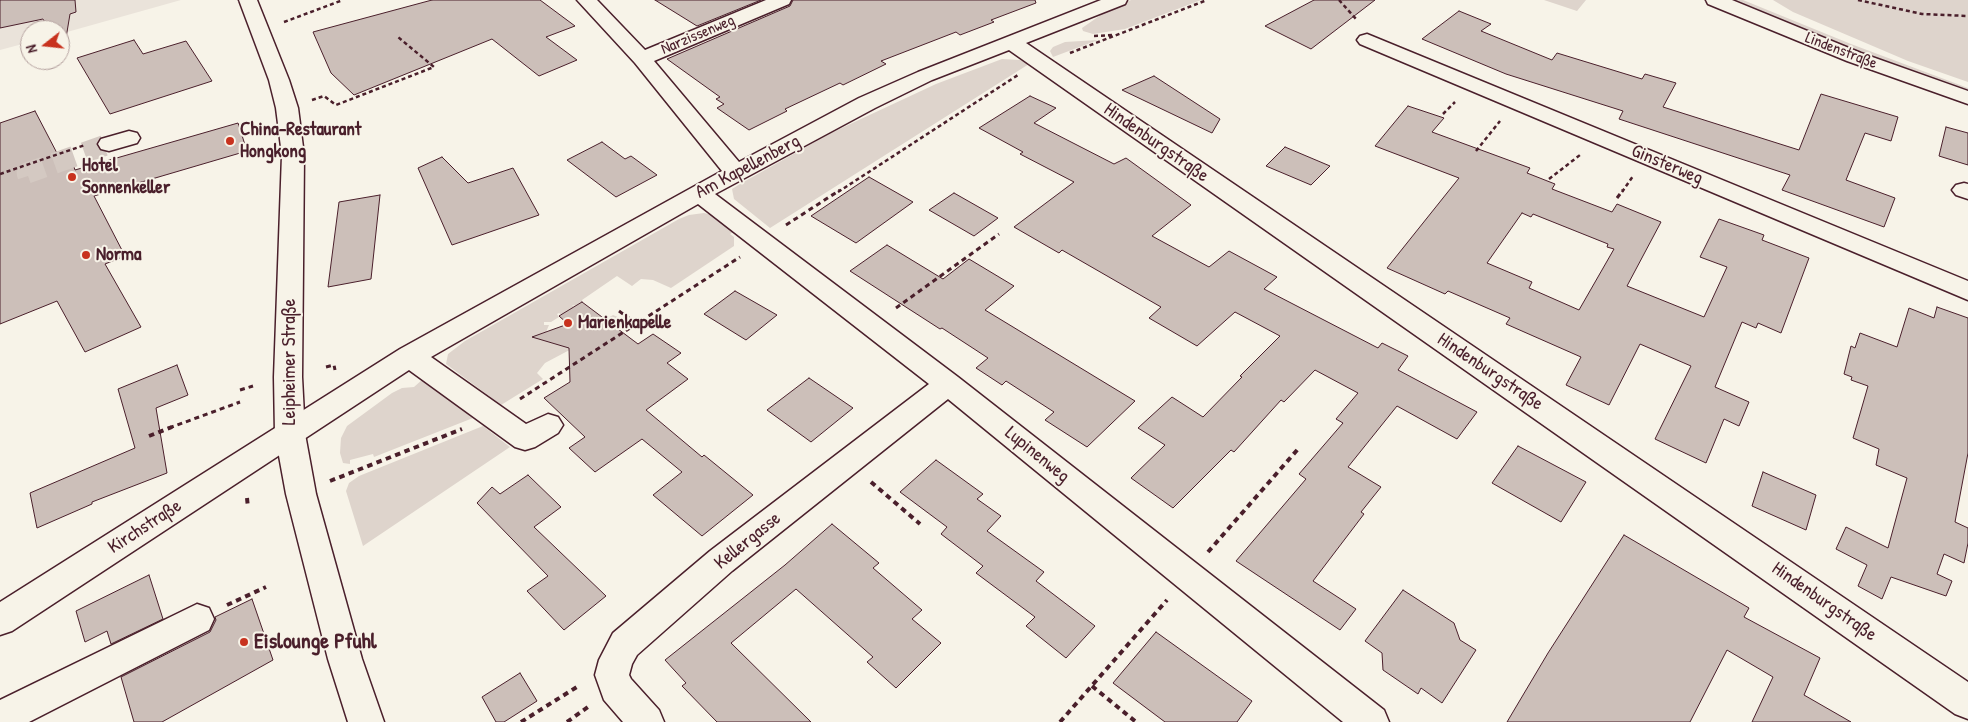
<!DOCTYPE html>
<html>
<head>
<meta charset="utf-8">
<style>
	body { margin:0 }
	#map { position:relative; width:1968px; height:722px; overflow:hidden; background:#f7f3e8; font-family:"Patrick Hand",sans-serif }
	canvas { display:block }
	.north { position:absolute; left:20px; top:20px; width:50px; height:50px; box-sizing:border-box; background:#f7f3e8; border:1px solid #b29e9c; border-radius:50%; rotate:254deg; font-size:14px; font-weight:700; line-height:20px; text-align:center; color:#4a1f2b }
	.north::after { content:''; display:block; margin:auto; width:18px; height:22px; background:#c8321e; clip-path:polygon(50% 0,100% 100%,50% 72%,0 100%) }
</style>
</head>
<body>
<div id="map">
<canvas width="1968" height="722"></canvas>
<div class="north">N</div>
</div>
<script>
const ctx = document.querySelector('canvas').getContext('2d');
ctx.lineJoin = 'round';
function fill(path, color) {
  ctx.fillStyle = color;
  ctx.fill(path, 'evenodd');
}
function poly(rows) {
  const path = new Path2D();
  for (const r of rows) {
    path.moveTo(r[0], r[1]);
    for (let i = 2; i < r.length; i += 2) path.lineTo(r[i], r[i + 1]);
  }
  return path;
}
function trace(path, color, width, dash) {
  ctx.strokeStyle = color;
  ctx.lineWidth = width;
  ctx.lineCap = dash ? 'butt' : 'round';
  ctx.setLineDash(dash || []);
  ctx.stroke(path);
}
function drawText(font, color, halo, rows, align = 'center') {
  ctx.font = font + ' "Patrick Hand",sans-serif';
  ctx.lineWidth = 4;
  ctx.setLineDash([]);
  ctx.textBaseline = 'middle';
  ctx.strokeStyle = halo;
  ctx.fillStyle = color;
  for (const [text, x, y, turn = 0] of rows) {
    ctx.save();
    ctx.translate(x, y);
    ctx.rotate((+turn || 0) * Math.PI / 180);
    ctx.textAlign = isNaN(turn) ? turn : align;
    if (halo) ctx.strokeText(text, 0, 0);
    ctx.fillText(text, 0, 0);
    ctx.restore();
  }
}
fill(poly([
	[0,0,181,0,60,34,60,30,30,30,30,42,0,50]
]), '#eae3da');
fill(poly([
	[1131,0,1201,0,1125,29,1093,34,1083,31,1082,28,1108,10],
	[1544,0,1586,0,1577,11],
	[1730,0,1743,0,1851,44,1968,88,1968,95,1900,71],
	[1773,0,1968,0,1968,82,1908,61,1793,12],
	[1098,40,1053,57,1050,51,1053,47,1065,42],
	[1002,59,1020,60,1029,64,770,228,734,199,732,189,740,184,831,133,936,84],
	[704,213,717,216,735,231,730,234,734,237,734,246,671,288,653,280,641,279,632,286,617,276,582,300,582,302,576,306,572,305,574,307,562,315,559,313,557,314,559,317,551,322,544,322,544,325,549,325,546,332,542,333,542,335,554,344,601,317,608,318,613,315,620,318,612,324,611,328,545,363,537,373,543,379,501,405,446,364,448,354,465,341,679,219,689,215],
	[423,379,473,418,374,457,373,454,350,460,350,464,343,463,340,453,341,438,347,426,392,393,402,388,414,387],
	[483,426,510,447,363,546,346,491,349,483,359,476]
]), '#ded4cc');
const building = poly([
	[0,0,75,0,76,12,70,14,63,56,60,50,60,30,49,30,43,19,0,28,0,0],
	[432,0,540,0,575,26,546,37,577,60,539,76,492,39,354,95,331,73,313,32,432,0],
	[655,0,761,0,697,26,655,0],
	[793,0,1035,0,1036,3,991,20,994,22,960,35,956,32,881,61,886,64,843,85,840,83,785,109,787,111,749,130,717,108,724,104,716,99,720,97,667,59,790,6,793,0],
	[1314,0,1375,0,1311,49,1265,26,1314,0],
	[1459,11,1491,24,1481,31,1552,60,1557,53,1642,79,1645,74,1676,83,1663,107,1799,150,1821,94,1898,117,1891,141,1865,133,1846,180,1895,198,1884,227,1782,190,1790,175,1619,119,1623,111,1506,74,1422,39,1459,11],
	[134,40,143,54,186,41,212,81,110,114,77,58,134,40],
	[1154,76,1220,119,1212,133,1122,90,1154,76],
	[1030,96,1056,108,1034,123,1114,164,1126,158,1191,205,1152,236,1209,267,1229,251,1277,277,1264,289,1378,348,1382,343,1408,356,1398,370,1477,412,1457,439,1397,406,1348,467,1381,487,1361,512,1364,514,1313,581,1356,609,1340,630,1236,561,1306,479,1299,474,1343,423,1336,419,1358,393,1315,370,1284,402,1281,400,1234,452,1231,450,1173,508,1131,478,1165,445,1138,428,1172,397,1203,417,1242,377,1240,376,1280,336,1235,312,1197,346,1149,318,1161,307,1062,250,1059,253,1014,227,1074,182,1020,154,1023,152,979,128,1030,96],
	[1408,106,1444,118,1432,132,1530,168,1527,173,1555,184,1552,189,1612,212,1617,204,1661,222,1627,286,1704,317,1727,267,1700,257,1719,219,1764,235,1762,240,1809,258,1781,333,1758,323,1756,328,1742,322,1715,387,1749,402,1739,426,1724,419,1706,463,1655,439,1691,366,1640,344,1609,405,1566,385,1581,357,1506,324,1510,318,1448,291,1445,294,1387,268,1459,178,1375,146,1408,106],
	[1522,213,1531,217,1533,214,1608,244,1607,247,1614,249,1579,310,1529,288,1532,282,1487,263,1522,213],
	[35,111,59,157,69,153,75,170,238,123,247,151,94,196,125,256,105,264,141,327,85,352,57,301,0,324,0,123,35,111],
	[1946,127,1968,133,1968,165,1939,156,1946,127],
	[602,142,625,159,631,156,657,175,616,197,567,160,602,142],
	[1285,147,1330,166,1311,185,1266,166,1285,147],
	[442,157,468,183,513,168,539,215,452,245,418,168,442,157],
	[869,177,913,202,856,243,811,216,869,177],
	[954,193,998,218,974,236,929,210,954,193],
	[380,195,371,279,328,287,339,202,380,195],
	[887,245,943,279,969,259,1014,286,985,310,1135,401,1087,447,1045,420,1054,412,1006,381,1002,385,976,368,988,358,942,328,940,329,850,271,887,245],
	[735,291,777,315,746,340,704,314,735,291],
	[582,302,638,344,653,334,681,353,667,363,688,379,646,410,702,457,704,455,753,495,702,536,653,495,682,472,642,439,595,472,569,448,585,437,544,398,570,382,569,348,532,337,568,324,559,316,582,302],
	[1937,307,1968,318,1968,453,1955,522,1968,528,1968,543,1964,563,1944,554,1937,574,1952,581,1946,596,1891,577,1882,599,1858,586,1867,565,1836,549,1846,527,1888,548,1907,478,1876,465,1879,449,1853,438,1868,386,1851,380,1852,377,1844,374,1851,346,1855,348,1860,333,1897,347,1909,308,1934,318,1937,307],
	[177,365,188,395,156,408,167,473,92,502,92,504,37,528,30,493,135,448,118,389,177,365],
	[809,378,853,408,811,442,767,410,809,378],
	[1518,446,1586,482,1561,522,1492,483,1518,446],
	[936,460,983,494,977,499,1001,516,987,531,1044,572,1036,581,1095,626,1066,658,1026,626,1035,617,976,573,983,566,941,534,947,527,900,492,936,460],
	[1763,472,1816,495,1806,530,1752,506,1763,472],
	[528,475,561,507,534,527,606,596,564,630,527,591,548,576,477,503,492,487,500,494,528,475],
	[832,524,879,563,873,568,922,610,912,619,941,643,896,688,867,662,873,657,796,589,731,643,811,722,717,722,682,686,686,683,665,660,785,565,832,524],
	[1624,535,1749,608,1744,617,1820,658,1804,695,1851,722,1752,722,1773,677,1727,650,1690,722,1507,722,1548,653,1624,535],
	[149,575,163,619,111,644,107,631,85,642,76,611,149,575],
	[1403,590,1454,623,1460,640,1476,650,1442,703,1421,688,1418,694,1383,670,1382,653,1365,641,1403,590],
	[252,599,273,660,162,722,134,722,121,677,210,632,216,620,215,617,252,599],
	[1156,632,1252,701,1237,722,1165,722,1113,683,1156,632],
	[520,673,537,701,504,722,496,722,482,697,520,673]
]);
fill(building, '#ccbfb9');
trace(building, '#4a1f2b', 1);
trace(poly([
	[28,176,27,173,109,144]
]), '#d4c9c2', 21, [21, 11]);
const minor = poly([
	[577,0,597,0,645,50,766,0,791,0,789,4,654,61,739,162,859,98,918,72,1101,0,1127,0,1125,4,1026,43,1968,682,1968,719,1955,714,1009,50,932,80,875,108,715,194,958,377,1384,710,1389,722,1343,722,948,399,732,571,637,655,632,664,629,675,631,679,659,710,664,722,623,722,604,700,595,675,599,660,613,633,710,551,929,384,698,204,431,357,526,424,548,414,558,417,563,425,558,433,535,447,525,450,515,447,409,370,12,631,0,635,0,602,400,349,722,171,635,63,577,0],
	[1706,0,1732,0,1861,53,1968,91,1968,104,1847,61,1708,4,1706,0],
	[1367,34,1968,281,1968,300,1360,44,1357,40,1360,36,1367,34],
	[129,131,137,133,140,138,137,143,109,151,101,149,98,144,101,139,129,131],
	[1964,183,1968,184,1968,199,1956,195,1952,190,1956,185,1964,183],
	[197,604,209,608,214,619,209,630,29,722,0,722,0,700,197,604]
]);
const major = poly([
	[239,0,257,0,289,80,298,108,304,155,302,377,305,434,316,494,362,659,384,722,348,722,328,659,286,494,275,434,274,377,282,155,276,108,269,80,239,0]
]);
trace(minor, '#4a1f2b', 3);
trace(major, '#4a1f2b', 3);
trace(poly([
	[1339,0,1356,19],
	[1858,0,1922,14,1968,16],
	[284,22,343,0],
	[1094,36,1113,35],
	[1070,53,1207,0],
	[312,100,324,96,336,105,434,67,398,37],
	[1443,114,1455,102],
	[1476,151,1500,121],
	[0,174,85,145],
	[1549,179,1580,155],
	[838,192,1018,75],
	[1622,192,1633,176]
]), '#4a1f2b', 2.5, [4, 3]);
trace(poly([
	[1617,198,1623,190],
	[786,225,840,190],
	[896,308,999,234],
	[619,311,637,324],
	[326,367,334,365,335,370],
	[240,390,253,386],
	[520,399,740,257],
	[169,428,240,402]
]), '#4a1f2b', 3, [5, 4]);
trace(poly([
	[149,436,172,427],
	[330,481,462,429],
	[871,482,920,524],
	[247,498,248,508],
	[1208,552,1298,449],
	[227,605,266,587],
	[1092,686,1136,722],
	[521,722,580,685],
	[567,722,588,707],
	[1060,722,1167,600]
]), '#4a1f2b', 4, [5.5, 4.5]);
fill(minor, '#f7f3e8');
fill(major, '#f7f3e8');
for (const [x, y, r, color] of [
	[230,141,5,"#c8321e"],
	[72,177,5,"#c8321e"],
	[86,255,5,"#c8321e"],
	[568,323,5,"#c8321e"],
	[244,642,5,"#c8321e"]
]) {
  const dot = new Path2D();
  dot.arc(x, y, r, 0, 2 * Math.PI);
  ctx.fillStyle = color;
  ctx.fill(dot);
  trace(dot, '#f7f3e8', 2);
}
drawText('16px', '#4a1f2b', '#f7f3e8', [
	["Narzissenweg",698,35,-23],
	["Lindenstraße",1841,51,21]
]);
drawText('bold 19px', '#4a1f2b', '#f7f3e8', [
	["China-Restaurant",240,130],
	["Hongkong",240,152],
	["Hotel",82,166],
	["Sonnenkeller",82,188],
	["Norma",96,255],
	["Marienkapelle",578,323]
], 'left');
drawText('19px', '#4a1f2b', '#f7f3e8', [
	["Hindenburgstraße",1156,143,35],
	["Ginsterweg",1667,165,23],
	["Am Kapellenberg",748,167,-28],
	["Leipheimer Straße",290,362,-90],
	["Hindenburgstraße",1490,372,34],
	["Lupinenweg",1037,455,39],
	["Kirchstraße",145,527,-33],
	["Kellergasse",748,541,-39],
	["Hindenburgstraße",1824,602,35]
]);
drawText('bold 22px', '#4a1f2b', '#f7f3e8', [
	["Eislounge Pfuhl",254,642]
], 'left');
</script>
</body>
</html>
